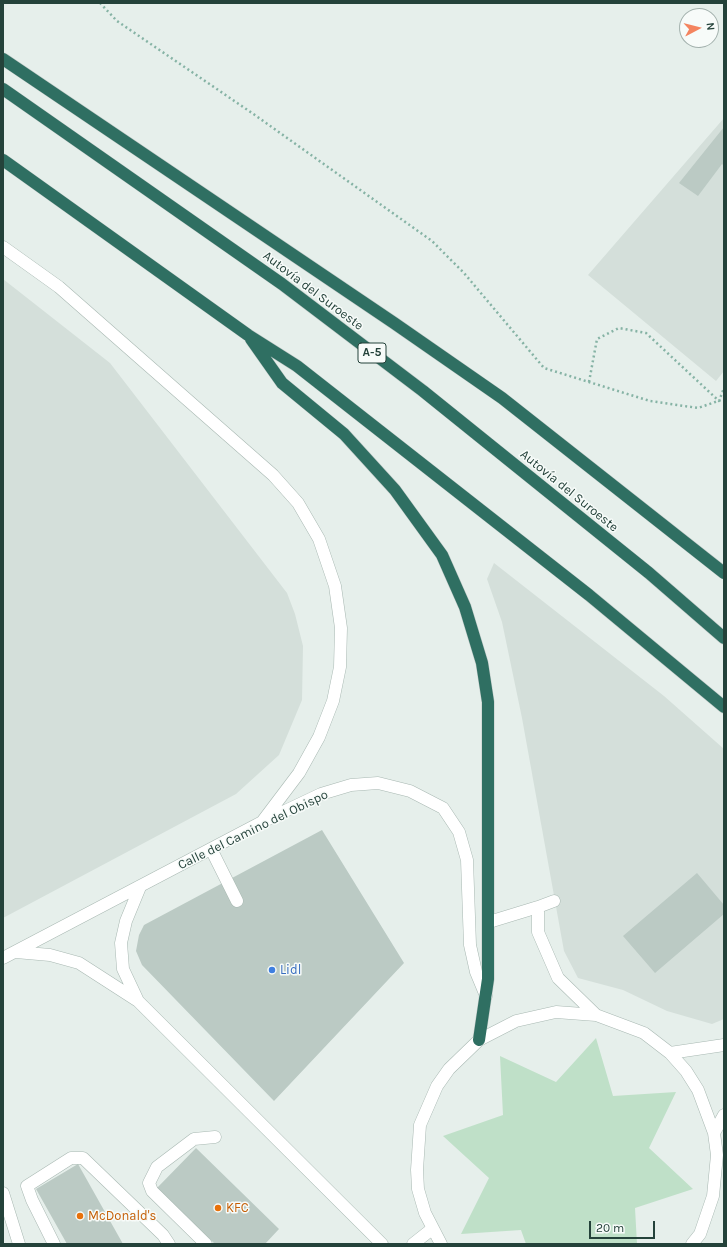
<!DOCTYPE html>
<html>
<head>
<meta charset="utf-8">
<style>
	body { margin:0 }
	#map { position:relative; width:727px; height:1247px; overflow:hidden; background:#e6efeb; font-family:Karla,sans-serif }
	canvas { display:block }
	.frame { position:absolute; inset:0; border:4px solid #24423a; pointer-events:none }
	.north { position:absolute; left:679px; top:8px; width:40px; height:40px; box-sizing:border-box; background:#f7fbf9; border:1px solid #a3b1ad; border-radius:50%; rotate:83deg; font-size:11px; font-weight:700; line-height:16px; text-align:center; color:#24423a }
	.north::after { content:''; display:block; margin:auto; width:14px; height:18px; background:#f4845f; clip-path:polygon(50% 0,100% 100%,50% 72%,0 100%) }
	.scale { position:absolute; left:589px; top:1221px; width:66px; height:18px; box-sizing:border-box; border:2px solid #24423a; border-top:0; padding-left:5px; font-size:12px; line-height:14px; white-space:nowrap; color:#24423a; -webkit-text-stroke:3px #f7fbf9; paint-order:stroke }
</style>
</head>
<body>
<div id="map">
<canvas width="727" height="1247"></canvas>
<div class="frame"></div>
<div class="north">N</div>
<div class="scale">20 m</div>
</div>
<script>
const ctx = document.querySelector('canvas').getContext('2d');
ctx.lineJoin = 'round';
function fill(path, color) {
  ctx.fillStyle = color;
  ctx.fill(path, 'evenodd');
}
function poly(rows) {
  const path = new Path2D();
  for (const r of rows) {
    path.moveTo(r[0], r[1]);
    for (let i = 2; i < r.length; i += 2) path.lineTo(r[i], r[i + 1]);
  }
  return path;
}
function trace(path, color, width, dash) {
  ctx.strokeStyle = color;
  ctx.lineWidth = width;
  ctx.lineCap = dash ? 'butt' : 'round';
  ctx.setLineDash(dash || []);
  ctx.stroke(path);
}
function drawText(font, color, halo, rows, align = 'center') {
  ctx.font = font + ' Karla,sans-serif';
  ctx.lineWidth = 3;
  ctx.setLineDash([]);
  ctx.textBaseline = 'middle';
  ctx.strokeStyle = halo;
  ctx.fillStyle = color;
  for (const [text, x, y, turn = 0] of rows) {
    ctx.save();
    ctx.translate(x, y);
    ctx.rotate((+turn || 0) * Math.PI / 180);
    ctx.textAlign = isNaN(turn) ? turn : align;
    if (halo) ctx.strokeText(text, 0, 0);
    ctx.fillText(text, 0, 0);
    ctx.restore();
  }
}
fill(poly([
	[724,118,724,371,716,381,588,275],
	[3,279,110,363,287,593,295,614,303,646,302,700,279,755,236,794,3,918],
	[494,563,664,696,724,749,724,1019,712,1024,667,1011,623,990,578,978,564,951,522,718,502,622,487,579]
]), '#d4dfda');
fill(poly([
	[596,1038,613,1096,676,1092,649,1148,693,1189,635,1208,637,1244,526,1244,521,1230,461,1234,489,1178,443,1136,503,1115,500,1056,556,1082]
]), '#bfe0c8');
fill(poly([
	[724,127,724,166,722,164,698,196,679,183],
	[322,830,404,963,274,1101,142,965,136,951,139,935,144,925],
	[697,873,724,905,724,914,655,973,623,936],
	[196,1148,279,1229,265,1244,215,1244,157,1188],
	[78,1164,123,1244,67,1244,36,1189]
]), '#bbcac4');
const minor = poly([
	[3,247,59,287,273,475,298,503,319,539,335,586,341,628,340,667,333,701,319,737,299,773,262,822],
	[211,849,237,901],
	[538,907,554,901],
	[489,922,538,907,538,932,558,978,596,1015],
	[16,952,50,955,79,963,138,1001,382,1244],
	[3,958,262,822,321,794,351,785,378,783,410,791,443,808,459,832,467,860,470,945,476,972,486,996],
	[138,1001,123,969,121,943,126,921,140,887],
	[670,1053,724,1045],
	[714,1133,724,1115],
	[3,1193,19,1244],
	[54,1244,32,1200,27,1186,71,1158,83,1158,163,1235,169,1244],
	[206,1244,152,1191,149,1183,157,1167,194,1139,215,1137],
	[413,1244,432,1229],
	[441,1244,425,1213,418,1189,417,1170,420,1125,437,1086,449,1069,479,1040,516,1021,556,1012,596,1015,644,1033,670,1053,686,1071,698,1090,714,1133,717,1155,713,1196,700,1234,692,1244]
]);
const highway = poly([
	[3,59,394,323,502,398,724,573],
	[3,89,282,284,423,391,649,573,724,638],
	[3,160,248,335,297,366,589,595,724,707],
	[251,339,282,383,344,434,395,490,442,555,465,607,482,663,488,702,488,979,479,1040]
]);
trace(minor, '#a8b8b2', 13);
trace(highway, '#c2cac8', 13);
trace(poly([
	[100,3,117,21,252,113,432,241,464,273,544,368,650,401,698,408,724,399],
	[589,382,597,339,619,328,646,333,719,401,724,388]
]), '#86b3a5', 2.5, [2, 3]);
trace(minor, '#fff', 12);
trace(highway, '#2f6f62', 12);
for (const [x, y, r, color] of [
	[272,970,4,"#3f7fe0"],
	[218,1208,4,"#e8710a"],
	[80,1216,4,"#e8710a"]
]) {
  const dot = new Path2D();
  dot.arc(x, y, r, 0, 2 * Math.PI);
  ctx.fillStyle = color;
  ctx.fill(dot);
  trace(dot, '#f7fbf9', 1.5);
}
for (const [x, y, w] of [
	[372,353,28]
]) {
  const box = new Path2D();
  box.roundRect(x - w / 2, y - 10, w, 20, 3);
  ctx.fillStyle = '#f7fbf9';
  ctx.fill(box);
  trace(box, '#24423a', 1);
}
drawText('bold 12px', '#24423a', null, [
	["A-5",372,353]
]);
drawText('13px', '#24423a', '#f7fbf9', [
	["Autovía del Suroeste",313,291,37],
	["Autovía del Suroeste",569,491,39],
	["Calle del Camino del Obispo",253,830,-26]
]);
drawText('13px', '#366cbe', '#f7fbf9', [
	["Lidl",280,970]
], 'left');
drawText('13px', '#c56008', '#f7fbf9', [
	["KFC",226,1208],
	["McDonald's",88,1216]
], 'left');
</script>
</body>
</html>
